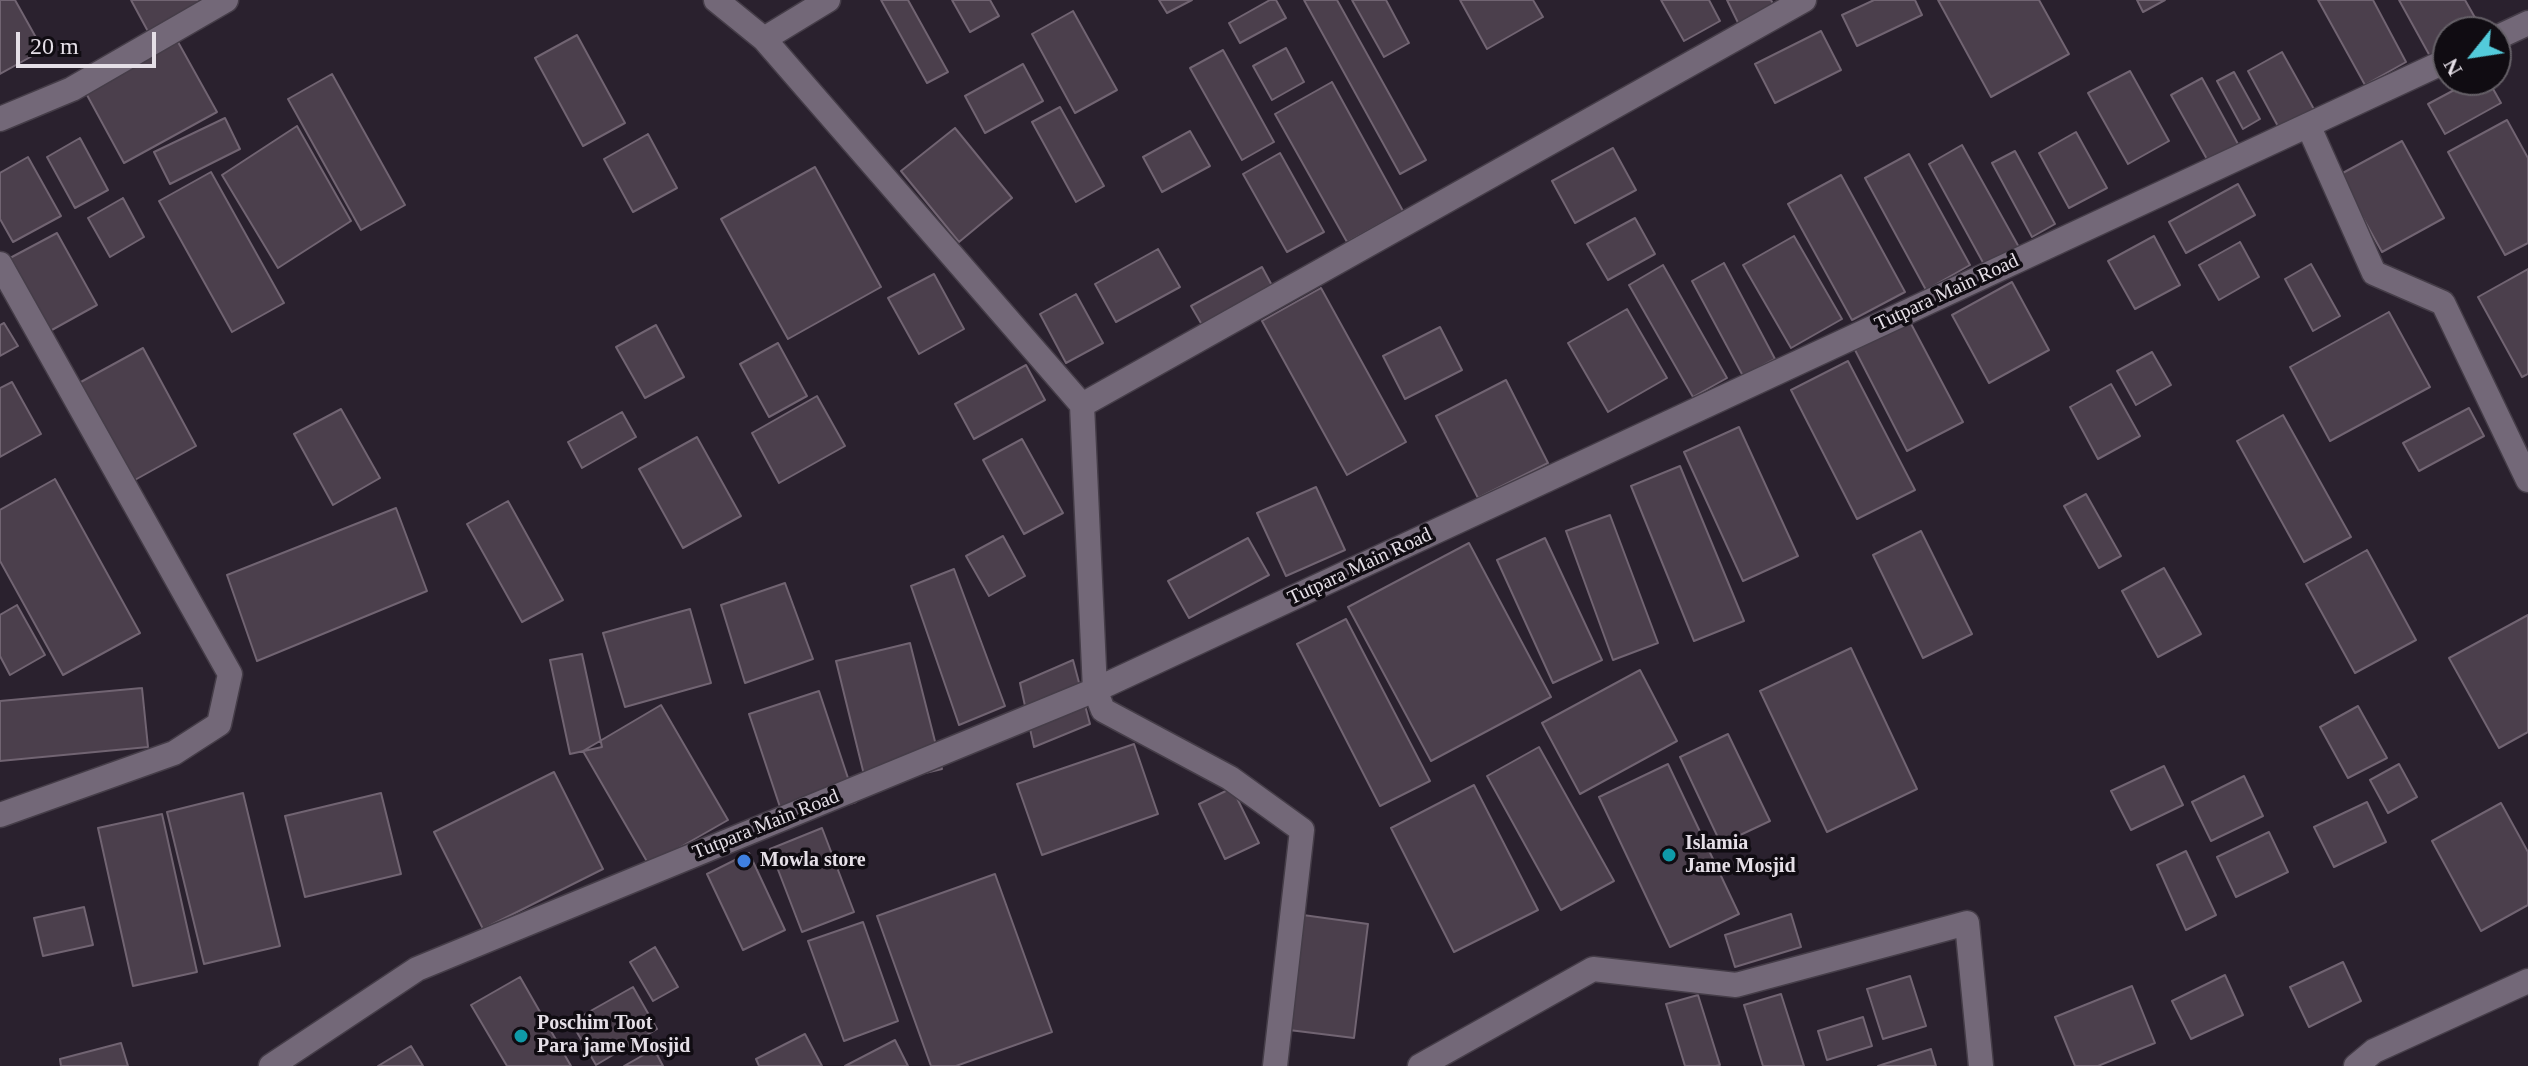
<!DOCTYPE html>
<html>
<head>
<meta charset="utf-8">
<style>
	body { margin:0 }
	#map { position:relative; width:2528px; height:1066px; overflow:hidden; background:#2a212e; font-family:Georgia,serif }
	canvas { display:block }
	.north { position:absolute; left:2432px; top:16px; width:80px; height:80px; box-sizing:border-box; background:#100c12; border:2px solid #656067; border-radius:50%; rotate:240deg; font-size:22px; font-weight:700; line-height:32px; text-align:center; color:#e5dfe7 }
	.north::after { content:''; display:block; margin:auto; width:28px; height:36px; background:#53cbdb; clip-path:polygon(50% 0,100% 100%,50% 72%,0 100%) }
	.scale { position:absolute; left:16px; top:32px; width:140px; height:36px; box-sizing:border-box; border:4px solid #e5dfe7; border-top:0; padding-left:10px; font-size:24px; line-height:28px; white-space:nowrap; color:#e5dfe7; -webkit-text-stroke:6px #100c12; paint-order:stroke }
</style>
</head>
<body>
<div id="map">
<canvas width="2528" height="1066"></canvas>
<div class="north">N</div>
<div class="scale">20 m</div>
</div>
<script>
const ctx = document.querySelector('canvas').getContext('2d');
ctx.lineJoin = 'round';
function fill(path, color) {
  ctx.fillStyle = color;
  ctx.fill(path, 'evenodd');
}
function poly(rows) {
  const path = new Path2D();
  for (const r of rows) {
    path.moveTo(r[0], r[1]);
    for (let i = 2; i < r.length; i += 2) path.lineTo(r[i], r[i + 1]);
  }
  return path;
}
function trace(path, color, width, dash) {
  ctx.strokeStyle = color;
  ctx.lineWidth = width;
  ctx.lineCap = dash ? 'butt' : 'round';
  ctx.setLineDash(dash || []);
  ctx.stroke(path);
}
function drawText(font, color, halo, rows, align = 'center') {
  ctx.font = font + ' Georgia,serif';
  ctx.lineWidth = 7;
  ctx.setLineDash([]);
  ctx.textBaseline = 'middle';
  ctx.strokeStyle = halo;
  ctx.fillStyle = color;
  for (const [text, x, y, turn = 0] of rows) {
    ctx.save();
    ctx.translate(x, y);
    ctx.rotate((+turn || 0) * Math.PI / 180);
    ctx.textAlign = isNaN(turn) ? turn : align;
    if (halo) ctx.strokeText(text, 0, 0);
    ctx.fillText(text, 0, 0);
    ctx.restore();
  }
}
const building = poly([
	[0,0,15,0,43,50,0,74,0,0],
	[131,0,207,0,151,37,131,0],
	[881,0,908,0,948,72,927,83,881,0],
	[952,0,990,0,999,16,970,32,952,0],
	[1159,0,1192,0,1167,13,1159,0],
	[1270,0,1276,0,1286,18,1240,43,1229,23,1270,0],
	[1304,0,1337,0,1426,160,1400,174,1304,0],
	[1352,0,1386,0,1409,43,1384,57,1352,0],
	[1460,0,1533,0,1543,17,1487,49,1460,0],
	[1661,0,1709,0,1720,21,1684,41,1661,0],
	[1727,0,1771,0,1779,15,1743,33,1727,0],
	[1874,0,1915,0,1922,15,1857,46,1842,15,1874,0],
	[1938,0,2039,0,2069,54,1991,97,1938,0],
	[2137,0,2165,0,2143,12,2137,0],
	[2318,0,2373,0,2406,62,2365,85,2318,0],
	[2399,0,2465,0,2482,30,2478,32,2448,32,2448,48,2431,58,2399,0],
	[1073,11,1117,90,1075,113,1032,34,1073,11],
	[1821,31,1841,70,1775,103,1755,64,1821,31],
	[173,33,217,112,124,163,81,84,173,33],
	[577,35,625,123,583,146,535,58,577,35],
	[1286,48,1304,82,1272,100,1253,66,1286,48],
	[1223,50,1274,142,1242,160,1190,68,1223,50],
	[2282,52,2315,111,2280,130,2248,71,2282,52],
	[1023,64,1043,101,985,133,965,96,1023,64],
	[2130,71,2169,141,2128,164,2088,93,2130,71],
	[2234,72,2260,119,2243,129,2217,81,2234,72],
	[332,74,405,205,361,230,288,99,332,74],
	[2202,78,2238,144,2208,161,2171,95,2202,78],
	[2473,80,2488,80,2501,103,2445,134,2428,104,2473,80],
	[1332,82,1403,211,1347,242,1275,114,1332,82],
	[1060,107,1104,186,1076,202,1032,122,1060,107],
	[225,118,240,149,170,184,154,152,225,118],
	[2507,120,2528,158,2528,243,2505,255,2448,152,2507,120],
	[297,126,351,221,278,268,222,175,297,126],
	[955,128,1012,198,959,242,901,171,955,128],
	[1190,131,1210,166,1162,192,1143,157,1190,131],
	[2076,132,2107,188,2069,208,2039,153,2076,132],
	[648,134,677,188,633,212,604,159,648,134],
	[80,138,108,190,75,208,47,157,80,138],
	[2402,141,2444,218,2382,252,2339,175,2402,141],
	[1962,145,2020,249,1986,268,1929,164,1962,145],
	[1613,148,1636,190,1575,223,1552,181,1613,148],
	[2015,151,2055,224,2032,237,1992,163,2015,151],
	[1280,153,1324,232,1287,252,1243,174,1280,153],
	[1909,154,1970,265,1926,290,1865,178,1909,154],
	[28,157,61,216,13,242,0,219,0,173,28,157],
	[815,167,881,287,788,339,721,219,815,167],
	[211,172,284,303,232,332,159,201,211,172],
	[1841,175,1905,292,1852,320,1788,204,1841,175],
	[2238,184,2255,215,2186,253,2169,222,2238,184],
	[123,198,144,237,110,257,88,218,123,198],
	[1635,218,1655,254,1608,280,1587,244,1635,218],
	[57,233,97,305,50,331,10,258,57,233],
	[1794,236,1842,319,1791,348,1743,265,1794,236],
	[2154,236,2180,285,2135,309,2108,261,2154,236],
	[2240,242,2259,277,2219,300,2199,265,2240,242],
	[1158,249,1180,287,1116,322,1095,284,1158,249],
	[1724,263,1775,359,1743,376,1692,281,1724,263],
	[2311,264,2340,316,2313,331,2285,279,2311,264],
	[1663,265,1727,378,1693,397,1629,285,1663,265],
	[1262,267,1275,291,1205,330,1191,306,1262,267],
	[2528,269,2528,374,2522,377,2478,297,2528,269],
	[934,274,964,329,919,354,888,298,934,274],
	[2012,282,2049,350,1989,383,1952,315,2012,282],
	[1321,288,1406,442,1347,475,1262,321,1321,288],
	[1076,294,1103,343,1066,363,1040,314,1076,294],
	[1627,309,1667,378,1608,412,1568,343,1627,309],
	[2389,312,2430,387,2330,441,2290,367,2389,312],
	[1909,320,1963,422,1907,451,1855,350,1909,320],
	[4,323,18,346,0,356,0,325,4,323],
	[656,325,684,377,645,398,616,347,656,325],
	[1440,327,1462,370,1405,399,1383,356,1440,327],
	[778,343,807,396,769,417,740,364,778,343],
	[143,348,196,446,133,481,79,383,143,348],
	[2152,352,2171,385,2136,405,2117,371,2152,352],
	[1848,361,1915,490,1857,519,1791,390,1848,361],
	[1026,365,1045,400,974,439,955,404,1026,365],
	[1506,380,1548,463,1478,498,1436,416,1506,380],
	[12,382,41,434,0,457,0,388,12,382],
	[2111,384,2140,436,2098,459,2070,407,2111,384],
	[817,396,845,446,779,483,752,433,817,396],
	[2469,408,2484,436,2419,471,2403,443,2469,408],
	[341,409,380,478,333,505,294,434,341,409],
	[622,412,636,437,582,468,568,442,622,412],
	[2283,415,2351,537,2304,562,2237,441,2283,415],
	[1739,427,1798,556,1743,581,1684,452,1739,427],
	[697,437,741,516,683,548,639,469,697,437],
	[1022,439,1063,513,1024,534,983,460,1022,439],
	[1680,466,1744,621,1694,641,1631,486,1680,466],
	[55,479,140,633,63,675,0,561,0,510,55,479],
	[1316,487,1345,550,1286,576,1257,513,1316,487],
	[2086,494,2121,556,2099,568,2064,506,2086,494],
	[508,501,563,600,522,622,467,524,508,501],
	[396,508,427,591,257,661,227,575,396,508],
	[1610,515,1658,643,1613,660,1566,531,1610,515],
	[1921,531,1972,634,1923,658,1873,555,1921,531],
	[1003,536,1025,576,989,596,966,556,1003,536],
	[1248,538,1269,575,1189,618,1168,581,1248,538],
	[1545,538,1602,660,1553,683,1497,560,1545,538],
	[1469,543,1551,697,1431,761,1348,607,1469,543],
	[2367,550,2416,640,2355,673,2306,584,2367,550],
	[2164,568,2201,634,2158,657,2122,591,2164,568],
	[954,569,1005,706,959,725,911,586,954,569],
	[785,583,813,659,745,683,721,605,785,583],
	[17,605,45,655,10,675,0,656,0,615,17,605],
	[690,609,711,683,625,707,603,633,690,609],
	[2528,615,2528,732,2499,748,2449,658,2528,615],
	[1346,619,1430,781,1380,806,1297,644,1346,619],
	[910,643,942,769,867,787,836,661,910,643],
	[1851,648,1917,789,1827,832,1760,691,1851,648],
	[582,654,602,747,570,754,550,660,582,654],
	[1073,660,1090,724,1034,747,1020,683,1073,660],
	[1640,670,1677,741,1580,794,1542,723,1640,670],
	[142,688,148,747,0,761,0,701,142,688],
	[819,691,856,802,786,825,749,714,819,691],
	[661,705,728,820,649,865,583,751,661,705],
	[2358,706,2387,758,2348,778,2320,727,2358,706],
	[1728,734,1770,821,1721,844,1680,757,1728,734],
	[1134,744,1158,814,1042,855,1017,784,1134,744],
	[1539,747,1614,881,1561,910,1487,776,1539,747],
	[1668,764,1739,914,1670,947,1599,797,1668,764],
	[2399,764,2417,797,2388,813,2370,780,2399,764],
	[2164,766,2183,805,2131,830,2111,791,2164,766],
	[554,772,603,869,483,929,434,832,554,772],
	[2244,776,2263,816,2211,841,2192,802,2244,776],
	[1474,785,1538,910,1454,952,1391,828,1474,785],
	[1232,788,1259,843,1225,859,1199,804,1232,788],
	[243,793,280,946,204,964,167,812,243,793],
	[381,793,401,874,305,897,285,816,381,793],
	[2367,802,2386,842,2334,867,2314,827,2367,802],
	[2501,803,2528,852,2528,905,2481,931,2432,841,2501,803],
	[162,814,197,972,133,986,98,828,162,814],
	[822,828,854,912,802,932,770,849,822,828],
	[2269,832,2288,872,2236,897,2217,857,2269,832],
	[2186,851,2216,915,2186,930,2157,865,2186,851],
	[749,853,785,930,743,950,707,874,749,853],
	[995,874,1052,1032,956,1066,931,1066,877,916,995,874],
	[84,907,93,945,43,956,34,918,84,907],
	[1791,914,1801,947,1735,967,1725,935,1791,914],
	[1303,915,1368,924,1354,1038,1289,1030,1303,915],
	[863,922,898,1021,844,1041,808,941,863,922],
	[655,947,678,987,653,1001,630,962,655,947],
	[2343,962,2361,1001,2309,1027,2290,987,2343,962],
	[2225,975,2243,1015,2191,1039,2172,1001,2225,975],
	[1910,976,1926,1026,1883,1039,1867,989,1910,976],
	[520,977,571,1066,507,1066,471,1005,520,977],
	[2132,986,2155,1043,2098,1066,2075,1066,2055,1017,2132,986],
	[633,987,657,1029,596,1065,571,1022,633,987],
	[1781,994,1804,1066,1763,1066,1744,1005,1781,994],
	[1698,995,1720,1065,1716,1066,1685,1066,1666,1004,1698,995],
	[1863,1017,1872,1046,1827,1060,1818,1031,1863,1017],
	[805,1034,822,1066,759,1066,756,1059,805,1034],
	[895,1040,908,1066,845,1066,895,1040],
	[121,1043,128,1066,61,1066,60,1059,121,1043],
	[411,1046,423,1066,378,1066,411,1046],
	[654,1049,663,1066,624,1066,654,1049],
	[1931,1049,1936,1066,1878,1066,1931,1049]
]);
fill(building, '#4b3f4c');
trace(building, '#716472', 2);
const minor = poly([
	[716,0,764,39,1082,405,1095,690,1103,710,1230,778,1302,830,1275,1066],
	[2496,38,2528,23],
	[764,39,828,0],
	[0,119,72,89,226,0],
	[2308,125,2374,273,2443,303,2528,480],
	[0,264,230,674,219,724,174,753,0,815],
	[1082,405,1804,0],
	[271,1066,417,969,1095,690,2448,60],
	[1420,1066,1593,969,1736,985,1967,923,1981,1066],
	[2356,1066,2374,1051,2528,981]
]);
trace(minor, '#453d48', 27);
trace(minor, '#736878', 24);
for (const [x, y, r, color] of [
	[1669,855,8,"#0f9aa8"],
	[744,861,8,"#3f7fe0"],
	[521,1036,8,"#0f9aa8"]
]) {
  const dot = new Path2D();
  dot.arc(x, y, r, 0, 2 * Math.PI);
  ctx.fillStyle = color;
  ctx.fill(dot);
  trace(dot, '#100c12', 3);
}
drawText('20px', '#e5dfe7', '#100c12', [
	["Tutpara Main Road",1947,293,-25],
	["Tutpara Main Road",1360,567,-25],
	["Tutpara Main Road",766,825,-22]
]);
drawText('bold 20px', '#e5dfe7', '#100c12', [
	["Islamia",1685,844],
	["Jame Mosjid",1685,867],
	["Mowla store",760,861],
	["Poschim Toot",537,1024],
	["Para jame Mosjid",537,1047]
], 'left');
</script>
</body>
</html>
